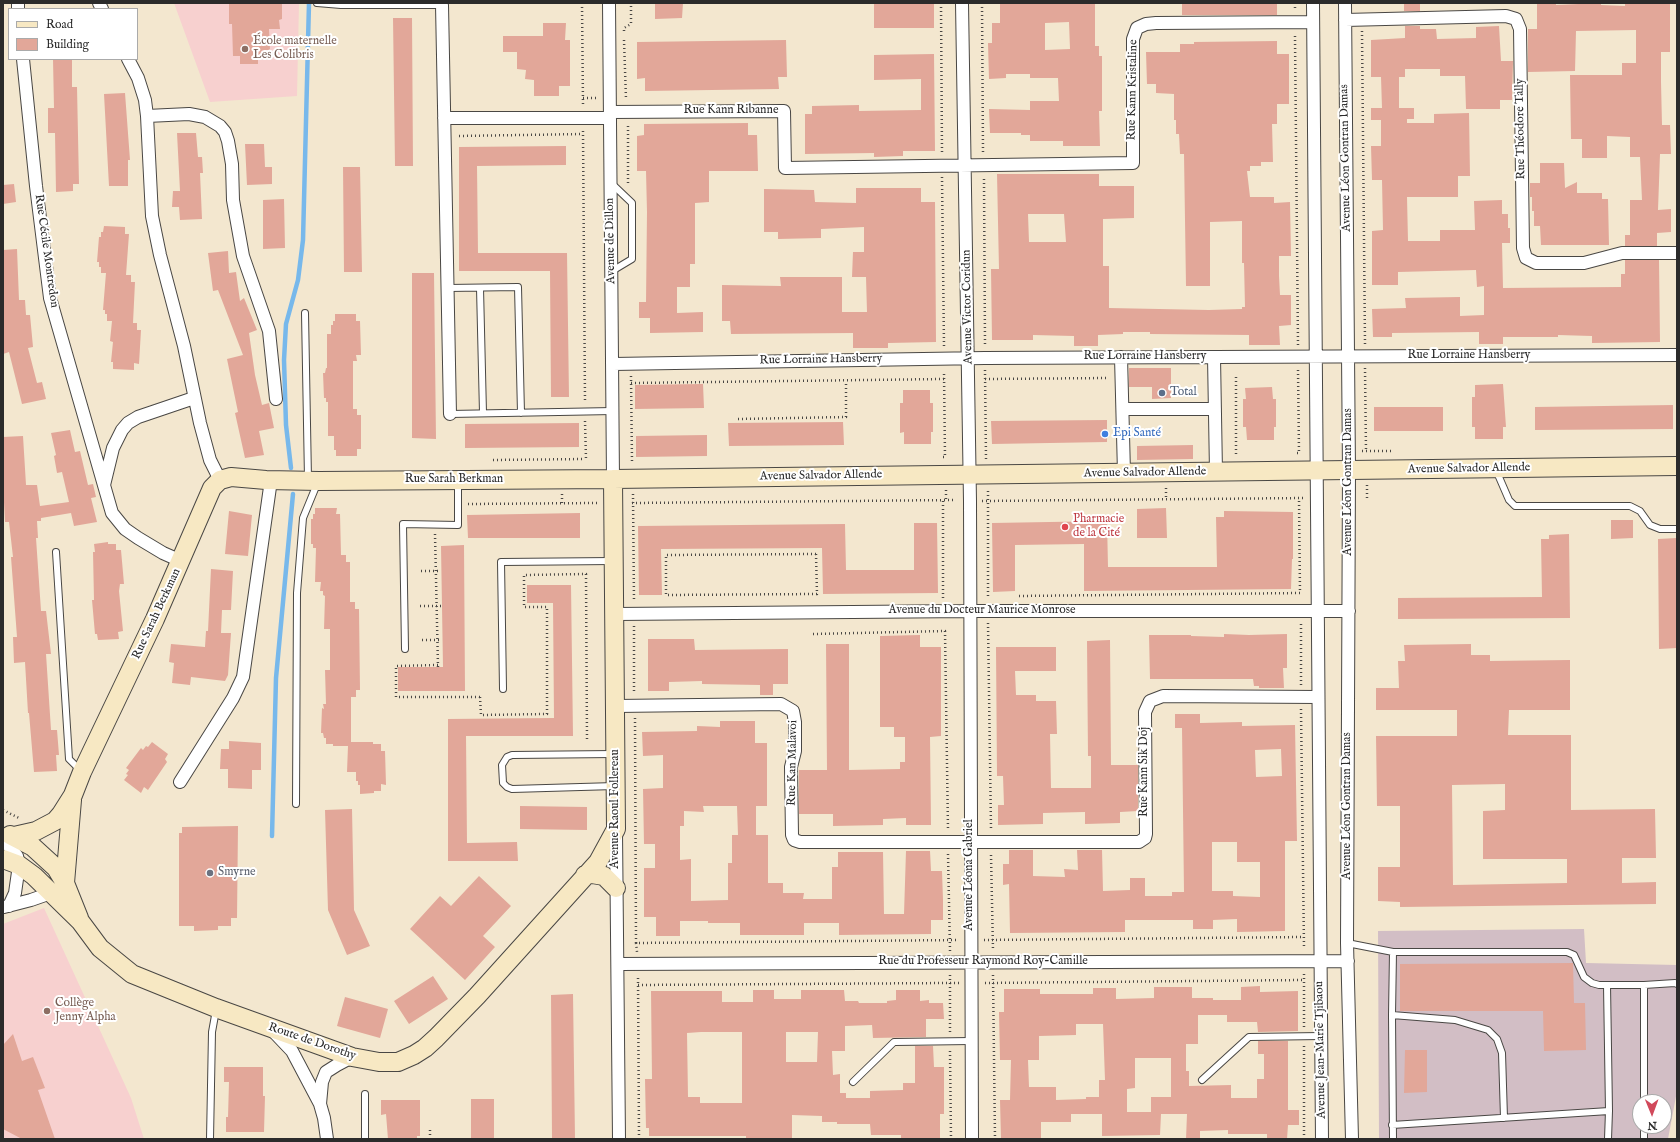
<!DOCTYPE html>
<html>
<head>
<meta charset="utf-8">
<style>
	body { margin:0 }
	#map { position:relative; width:1680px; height:1142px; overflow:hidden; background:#f3e7cf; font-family:"IM FELL English",serif }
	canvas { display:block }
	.frame { position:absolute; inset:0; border:4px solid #2b2b2b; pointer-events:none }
	.legend { position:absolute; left:8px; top:8px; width:130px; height:52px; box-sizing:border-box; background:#fff; border:1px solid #aaa; margin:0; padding:5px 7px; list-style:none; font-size:12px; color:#2b2b2b }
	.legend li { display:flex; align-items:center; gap:8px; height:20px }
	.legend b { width:20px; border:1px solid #aaa }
	.north { position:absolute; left:1632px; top:1094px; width:40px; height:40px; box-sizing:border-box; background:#fff; border:1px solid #aaa; border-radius:50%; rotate:179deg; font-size:11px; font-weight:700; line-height:16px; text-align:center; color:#2b2b2b }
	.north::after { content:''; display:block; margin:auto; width:14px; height:18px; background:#d1495b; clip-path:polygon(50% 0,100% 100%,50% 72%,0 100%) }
</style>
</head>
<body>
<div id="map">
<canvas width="1680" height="1142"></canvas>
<div class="frame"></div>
<ul class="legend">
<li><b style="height:5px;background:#f7e8c3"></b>Road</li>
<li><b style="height:11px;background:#e2a799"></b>Building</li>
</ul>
<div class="north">N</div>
</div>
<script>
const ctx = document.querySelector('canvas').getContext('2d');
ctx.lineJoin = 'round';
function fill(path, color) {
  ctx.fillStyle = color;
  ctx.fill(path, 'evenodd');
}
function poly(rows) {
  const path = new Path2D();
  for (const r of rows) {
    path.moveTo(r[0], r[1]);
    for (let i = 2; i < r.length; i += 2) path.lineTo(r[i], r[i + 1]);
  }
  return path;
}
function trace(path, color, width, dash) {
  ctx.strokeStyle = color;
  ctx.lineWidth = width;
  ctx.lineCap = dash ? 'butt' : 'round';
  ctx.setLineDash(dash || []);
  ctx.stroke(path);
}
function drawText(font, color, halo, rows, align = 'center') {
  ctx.font = font + ' "IM FELL English",serif';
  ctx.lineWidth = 4;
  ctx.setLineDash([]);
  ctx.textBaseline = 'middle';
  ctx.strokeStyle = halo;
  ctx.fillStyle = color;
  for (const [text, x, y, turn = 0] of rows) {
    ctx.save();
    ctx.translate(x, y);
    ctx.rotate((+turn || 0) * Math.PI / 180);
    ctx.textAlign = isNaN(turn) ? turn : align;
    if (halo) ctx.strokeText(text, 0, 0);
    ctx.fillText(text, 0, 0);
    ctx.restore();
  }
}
fill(poly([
	[174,3,299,3,297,96,210,102],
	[44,908,131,1098,144,1139,3,1139,3,924]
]), '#f7d0cf');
fill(poly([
	[1584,929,1586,963,1677,965,1677,1091,1668,1139,1379,1139,1378,931],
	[1640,1102,1664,1102,1664,1126,1640,1126]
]), '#d2bec5');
trace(poly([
	[291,468,286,425,284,360,286,324,298,280,303,240,309,3],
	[272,836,276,678,293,494]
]), '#77b8eb', 4.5);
fill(poly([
	[229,3,282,3,282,19,279,20,280,29,269,29,270,50,265,50,266,58,258,58,258,64,240,64,240,56,233,56,232,24,229,24],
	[655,3,683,3,682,18,655,19],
	[874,3,934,3,934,28,874,28],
	[1000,3,1095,3,1095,46,1099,46,1099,56,1102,56,1102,111,1099,111,1100,146,1063,146,1063,141,1030,141,1030,135,1021,135,1021,133,990,133,989,109,1030,110,1030,101,1059,101,1058,78,1030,78,1030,74,1006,74,1006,78,989,79,988,43,992,43,992,23,1000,23],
	[1069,22,1070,49,1045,50,1045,23],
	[1182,3,1277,3,1277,15,1182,15],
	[1404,3,1420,3,1420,11,1404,11],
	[1537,3,1556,3,1556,5,1601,3,1601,5,1625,6,1625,3,1670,3,1670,52,1661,52,1661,82,1662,125,1670,125,1671,154,1660,154,1658,210,1671,209,1671,232,1657,233,1657,246,1625,246,1625,235,1630,235,1630,200,1642,200,1640,157,1630,157,1630,137,1607,136,1607,158,1582,158,1582,139,1571,139,1570,75,1622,75,1622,63,1636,63,1636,30,1576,31,1575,71,1528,72,1528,29,1537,29],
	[393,18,412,18,413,166,395,166],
	[543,23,566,23,565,40,570,40,570,86,559,86,559,96,534,96,534,80,525,79,526,70,517,69,517,52,503,52,503,36,543,36],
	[1405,26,1420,26,1420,29,1436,29,1437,39,1476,38,1476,27,1499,26,1501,61,1513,61,1512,100,1500,100,1500,109,1466,109,1465,76,1440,76,1440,69,1405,69,1405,77,1399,77,1399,108,1414,108,1414,119,1407,119,1407,123,1434,123,1434,114,1469,113,1470,176,1458,176,1458,197,1407,197,1408,241,1440,241,1440,230,1475,230,1474,201,1502,200,1502,214,1508,214,1508,228,1510,228,1510,243,1502,243,1503,288,1621,287,1621,274,1625,274,1625,260,1659,260,1660,342,1592,343,1592,336,1558,335,1558,337,1503,337,1503,344,1479,344,1479,332,1392,333,1392,337,1373,337,1372,309,1406,308,1405,298,1460,297,1460,316,1484,315,1484,286,1477,287,1476,270,1398,272,1398,285,1372,285,1372,231,1383,230,1382,180,1372,180,1371,146,1381,146,1381,120,1371,120,1371,108,1382,108,1381,77,1371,77,1371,40,1405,38],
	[786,40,787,77,778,77,779,89,645,91,645,78,637,79,637,42],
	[1277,41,1277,54,1289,54,1289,104,1277,104,1277,124,1272,124,1273,162,1261,162,1261,166,1250,166,1250,171,1247,171,1250,197,1274,197,1274,203,1290,202,1291,256,1279,256,1279,276,1280,295,1291,295,1291,325,1279,326,1280,345,1249,345,1249,335,1150,334,1150,332,1123,332,1123,334,1098,335,1098,346,1074,346,1074,336,1033,335,1033,340,992,340,991,269,999,269,997,174,1099,174,1099,186,1134,186,1134,218,1103,219,1103,266,1109,266,1109,308,1209,310,1242,309,1242,307,1245,307,1244,263,1242,263,1242,221,1210,222,1210,286,1186,286,1184,154,1180,154,1179,134,1176,134,1176,120,1174,120,1174,94,1156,93,1156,84,1147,84,1146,52,1180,52,1180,44,1194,44,1194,42],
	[1028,214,1064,214,1066,242,1029,242],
	[934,54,935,151,903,151,903,156,874,157,874,153,805,154,805,114,812,114,812,106,859,105,859,111,921,110,921,79,874,80,874,55],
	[53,59,72,59,72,87,77,87,79,184,73,184,73,191,56,192,55,133,48,133,48,108,54,108],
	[125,93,130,160,128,160,128,186,109,186,104,94],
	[748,123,748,135,757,135,758,171,709,171,709,202,695,203,695,264,690,264,690,287,677,287,677,313,703,312,703,332,650,333,650,318,639,318,639,302,646,302,647,212,646,171,637,171,637,136,644,135,644,124],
	[177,133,196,133,198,157,202,157,203,173,200,173,202,219,180,220,179,207,172,207,173,191,180,191],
	[245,144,264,144,265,167,272,167,272,184,247,185],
	[566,146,566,165,477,166,478,253,567,253,569,397,551,397,550,271,459,271,459,147],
	[1540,163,1564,163,1565,188,1577,182,1577,193,1602,193,1602,199,1608,199,1609,245,1541,245,1540,226,1534,226,1534,211,1532,211,1532,197,1530,197,1530,183,1540,183],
	[343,167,360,167,362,272,344,272],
	[14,184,16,202,3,204,3,185],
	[856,188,921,188,921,202,935,202,936,342,888,343,888,348,853,348,853,333,731,334,730,321,722,321,722,285,781,286,780,277,842,277,842,312,867,312,866,277,852,277,853,252,864,252,864,227,821,229,821,238,778,239,778,232,764,232,764,189,814,190,815,202,856,203],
	[284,199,285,248,263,249,263,200],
	[104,226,125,227,125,234,129,234,126,275,131,275,131,282,135,282,133,323,137,323,137,330,141,330,139,364,134,363,134,370,113,369,113,362,111,362,113,342,110,341,112,321,107,321,107,314,105,314,105,310,103,310,106,273,101,273,101,267,99,267,99,262,97,262,99,237,101,237,101,232,103,232],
	[17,249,19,300,25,300,26,315,30,315,33,347,28,348,37,383,42,382,46,399,22,404,9,352,3,354,3,250],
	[228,251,229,273,236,272,240,301,244,298,257,330,249,333,255,375,262,405,269,403,274,428,259,431,264,455,245,458,235,413,238,412,227,359,243,355,218,290,213,291,208,253],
	[412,273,434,273,436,439,412,438],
	[335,314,356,314,356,321,360,321,361,355,356,355,357,361,353,361,353,409,357,409,357,415,361,415,361,449,357,449,357,456,336,456,336,450,334,450,334,436,328,436,328,402,326,402,326,398,324,398,323,373,325,373,326,368,327,368,327,334,331,334,331,325,333,325,333,321,335,321],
	[1129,368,1171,368,1171,398,1152,399,1152,387,1129,387],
	[703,384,704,408,635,409,635,385],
	[1503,384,1506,427,1503,427,1503,439,1475,439,1475,427,1472,427,1472,397,1475,397,1475,385],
	[1272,387,1273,399,1276,399,1276,427,1274,427,1274,440,1247,440,1246,427,1243,427,1243,399,1246,399,1245,388],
	[903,390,930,390,930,403,933,403,933,432,931,432,931,444,904,444,904,432,900,433,900,403,903,403],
	[1673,405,1673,429,1535,430,1535,407],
	[1374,407,1443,407,1443,431,1374,431],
	[1107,420,1107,442,992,444,991,421],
	[843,422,844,445,729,446,728,423],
	[579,423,579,447,465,448,465,424],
	[70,430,75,452,80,451,88,485,93,484,96,497,91,498,97,522,74,526,71,513,41,518,41,521,37,521,38,538,36,538,41,611,46,611,51,654,46,654,51,730,57,730,59,755,56,755,57,771,34,772,29,713,28,713,25,662,14,663,13,637,17,637,11,557,13,557,9,522,5,522,3,483,3,437,23,436,26,485,37,485,40,506,69,502,62,472,57,473,54,456,56,455,51,433],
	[707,435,707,456,636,457,636,436],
	[1193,445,1193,459,1137,460,1137,446],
	[315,508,337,508,336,514,340,514,341,555,346,555,346,562,350,562,350,602,355,602,355,609,359,609,360,690,356,690,356,697,351,697,351,742,373,742,373,744,381,744,381,751,385,751,386,785,381,784,381,791,374,791,374,793,360,794,360,785,358,785,358,781,356,781,356,772,347,772,348,746,333,746,333,744,326,744,326,738,324,738,323,733,321,733,322,708,324,709,323,704,326,704,325,670,330,670,330,629,324,629,325,596,323,595,323,591,320,591,321,582,315,582,316,548,313,548,313,544,311,544,311,519,313,519,313,514,315,514],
	[1166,508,1167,538,1137,538,1137,509],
	[229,511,252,515,248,556,225,554],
	[1224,511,1293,512,1293,559,1292,559,1291,589,1084,591,1084,544,1015,545,1015,591,993,592,992,523,1107,521,1108,567,1217,567,1216,517,1224,517],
	[580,513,580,538,468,538,467,515],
	[1611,520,1633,520,1633,538,1611,539],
	[914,523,937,523,938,593,823,594,822,548,661,549,662,595,639,595,638,526,845,524,846,570,914,570],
	[1569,534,1570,618,1398,619,1398,598,1542,597,1541,539,1549,539,1549,535],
	[1677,538,1677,648,1659,649,1658,539],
	[108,542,108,544,116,544,116,550,121,550,124,584,120,584,119,591,123,631,118,632,119,639,98,640,97,634,95,634,92,600,94,600,93,552,95,552,94,544],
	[464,545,465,691,398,691,398,667,443,667,441,546],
	[211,569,233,571,231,610,222,610,221,633,231,633,228,675,225,681,191,677,190,685,172,683,174,663,169,662,171,644,205,647,206,631,208,631],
	[527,585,571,585,573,736,466,736,467,843,517,842,518,861,448,861,448,719,554,718,553,603,527,603],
	[1224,634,1249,635,1287,634,1287,668,1283,668,1284,688,1259,688,1259,686,1254,686,1253,679,1150,679,1149,635,1191,635,1191,636,1224,637],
	[920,635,920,647,941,647,941,736,930,737,931,825,906,825,906,818,883,819,883,825,833,826,833,814,799,814,799,770,827,770,826,644,849,644,849,770,900,769,900,762,905,762,905,737,894,737,894,727,880,727,880,636],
	[648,639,694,639,695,650,788,649,788,684,773,684,773,695,760,695,760,685,702,684,702,681,669,682,669,691,648,691],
	[1110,640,1111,765,1138,765,1138,811,1120,812,1120,823,1085,824,1085,812,1043,813,1043,824,998,825,998,805,1004,805,1003,776,997,776,996,647,1056,647,1056,671,1015,671,1016,695,1036,695,1036,701,1056,701,1057,734,1050,734,1051,788,1091,788,1091,756,1088,756,1087,641],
	[1471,644,1471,655,1490,655,1490,661,1570,660,1570,710,1509,710,1508,735,1571,735,1571,810,1655,809,1656,858,1622,858,1622,883,1656,882,1656,904,1400,907,1400,902,1378,901,1378,867,1400,867,1400,806,1377,806,1376,736,1457,736,1457,710,1376,710,1376,688,1399,688,1398,661,1405,661,1404,645],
	[1505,784,1505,810,1483,811,1483,859,1567,859,1567,883,1453,885,1452,785],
	[1175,714,1200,714,1200,723,1242,722,1242,726,1295,725,1297,841,1285,841,1285,931,1237,932,1237,919,1213,920,1213,929,1193,929,1193,920,1125,920,1125,932,1010,933,1009,884,1003,885,1003,864,1009,864,1009,850,1033,850,1033,876,1065,877,1064,869,1078,870,1077,850,1102,850,1103,891,1130,890,1130,878,1145,878,1145,896,1172,896,1172,892,1184,892,1182,728,1175,728],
	[1281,749,1282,776,1256,777,1255,750],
	[1212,842,1237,842,1237,862,1260,862,1260,897,1233,896,1233,891,1212,891],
	[720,721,755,721,755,743,767,743,767,806,756,806,756,835,768,835,768,883,783,883,783,893,804,893,803,899,832,899,832,867,838,867,838,852,883,852,884,914,904,914,906,851,930,851,931,871,942,871,943,900,943,920,931,920,931,934,839,935,839,923,804,923,804,935,740,935,740,923,708,923,708,921,680,921,680,936,656,936,656,917,644,917,644,868,655,868,655,844,644,844,643,789,663,788,663,755,643,756,642,732,697,731,697,726,720,727],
	[703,806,737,806,738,835,732,835,732,863,728,863,728,900,691,901,691,859,680,860,680,826,684,826,684,811,704,812],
	[229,741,261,743,261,770,252,770,252,789,228,788,228,769,220,769,221,749,229,749],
	[152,742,168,754,165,759,167,762,148,790,144,787,141,793,124,780,128,775,126,774,129,770,126,768,141,748,143,750,146,746,148,747],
	[520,806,587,807,587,830,520,829],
	[352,809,354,910,370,946,347,955,328,910,325,810],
	[238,826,237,918,231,918,231,926,218,926,218,930,194,931,194,926,179,926,179,833,182,833,182,827],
	[479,876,511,906,483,936,495,947,465,980,410,929,440,896,451,906],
	[1573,963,1574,1003,1585,1003,1586,1050,1544,1051,1543,1011,1400,1011,1400,964],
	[433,976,448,999,409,1024,394,1001],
	[1260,986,1260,992,1298,991,1298,1031,1258,1032,1257,1022,1227,1022,1227,1015,1198,1015,1198,1044,1186,1044,1186,1071,1189,1071,1189,1086,1231,1085,1231,1098,1257,1098,1257,1079,1264,1079,1264,1054,1258,1054,1258,1041,1288,1041,1288,1110,1299,1110,1299,1125,1288,1125,1287,1139,1267,1139,1267,1134,1228,1134,1228,1130,1200,1131,1200,1139,1186,1139,1187,1114,1161,1114,1160,1135,1102,1136,1102,1114,1071,1114,1071,1122,1041,1122,1041,1139,1001,1139,1000,1100,1010,1100,1011,1060,1000,1060,999,1012,1004,1012,1004,989,1040,989,1040,994,1093,994,1093,988,1116,988,1116,999,1154,998,1154,987,1192,987,1192,998,1213,998,1213,1000,1241,1000,1241,987],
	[1076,1024,1103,1024,1105,1080,1099,1080,1099,1097,1086,1097,1086,1099,1056,1100,1056,1087,1029,1087,1028,1060,1039,1060,1039,1036,1076,1035],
	[1135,1058,1171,1058,1171,1097,1151,1097,1151,1112,1127,1112,1127,1089,1135,1088],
	[753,990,774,990,774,999,801,999,801,990,844,990,845,1001,858,1001,859,1003,887,1003,887,1001,896,1000,896,990,920,990,920,1001,929,1000,929,1003,943,1003,944,1019,926,1019,926,1037,873,1038,872,1025,845,1026,845,1051,832,1051,833,1075,840,1074,840,1093,846,1093,846,1098,870,1098,870,1091,903,1090,903,1083,915,1083,915,1046,933,1046,934,1067,944,1067,944,1114,940,1114,940,1138,901,1138,901,1135,871,1135,870,1124,837,1124,837,1122,822,1122,822,1116,792,1115,792,1138,746,1139,746,1136,649,1136,649,1128,646,1128,645,1079,652,1079,651,991,722,991,722,1002,753,1002],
	[701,1032,742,1032,742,1103,700,1103,700,1097,688,1097,687,1033],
	[786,1032,818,1032,817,1062,786,1062],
	[573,994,575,1139,552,1139,551,995],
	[345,997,388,1009,380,1038,337,1026],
	[13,1034,22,1061,33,1057,45,1088,38,1090,55,1139,22,1139,3,1129,3,1045],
	[1405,1050,1427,1050,1427,1092,1404,1093],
	[224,1067,263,1067,263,1096,265,1096,264,1132,226,1132,226,1117,228,1117,229,1082,224,1082],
	[471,1099,494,1099,494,1139,471,1139],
	[381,1100,420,1100,420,1136,417,1136,417,1139,388,1139,386,1114,381,1115]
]), '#e2a799');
const lane = poly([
	[317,3,341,5,442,5],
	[611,183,632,203,632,259,612,271],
	[448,288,518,287,521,413],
	[480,288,483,413],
	[305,313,308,479],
	[450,414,613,411],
	[1496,470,1509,500,1515,506,1630,506,1640,511,1650,525,1660,529,1677,529],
	[56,552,69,759,81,771],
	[405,649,403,524,458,525,458,481],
	[503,689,501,562,613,561],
	[614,754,512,755,507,757,502,765,503,783,507,787,512,789,615,786],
	[296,804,297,593,303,518,317,484],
	[1347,943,1393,952,1567,952,1574,955,1584,977,1592,983,1599,985,1644,985],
	[1607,985,1609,1111],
	[1392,1015,1455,1020,1488,1030,1497,1039,1502,1053,1504,1118],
	[1202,1080,1249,1037,1321,1036],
	[853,1082,894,1042,971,1041],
	[1644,1102,1644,985,1675,983,1677,984],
	[1392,1125,1609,1111,1608,1139],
	[210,1139,212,1032,216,1010],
	[365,1139,365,1094],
	[1393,1139,1392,1015,1393,952],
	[1644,1139,1644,1126]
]);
const street = poly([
	[18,3,18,9],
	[99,3,102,9],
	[609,3,613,479],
	[962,3,970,501,972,1139],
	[1313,3,1322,1139],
	[1345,3,1349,471,1347,943,1352,1139],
	[442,5,450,414],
	[1345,20,1506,16,1516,19,1520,29,1523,248,1526,258,1536,263,1584,263,1622,253,1677,253],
	[23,59,36,186,50,298,112,513,125,529,138,538,163,553,181,561],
	[128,59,138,78,145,100,147,116,152,216,160,255,184,346,200,423,210,460,220,480],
	[610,112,784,111,785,168,1133,163,1133,39,1137,28,1146,24,1156,23,1313,22],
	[147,116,189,114,205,117,220,126,225,132,228,141,232,164,233,200,243,256,269,331,276,399],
	[444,118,610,118],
	[1121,357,1124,473],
	[1214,357,1216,472],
	[613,364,985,358,1677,355],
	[1123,409,1215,409],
	[104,485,113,448,122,430,128,423,138,417,194,398],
	[616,614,970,611,1349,611],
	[616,706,781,704,793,711,795,722,795,751,791,767,792,835,794,840,800,842,1139,842,1145,838,1146,834,1145,712,1150,701,1163,696,1318,697],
	[180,782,233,698,243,677,271,480],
	[616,832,619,1139],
	[3,839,17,856,19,865,15,893,9,906],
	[4,907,31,900,51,893],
	[618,964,1348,961],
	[273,1031,292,1051,320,1104,324,1118,327,1139],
	[320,1104,322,1082,326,1072,337,1065,352,1057]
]);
const secondary = poly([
	[10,835,33,847,56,868,65,883,79,918],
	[14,836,36,831,55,821,61,814,73,795,82,772,155,619,212,488,220,480,231,477,266,480,319,481,613,479,1677,466],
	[3,859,19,865,34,876,80,921,100,948,132,974,216,1008,352,1057,379,1062,398,1062,414,1055,425,1048,436,1038,477,996,598,862,616,829,613,479],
	[585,875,592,874,604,876,616,888],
	[65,883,72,800]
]);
trace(lane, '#494744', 8);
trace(street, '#494744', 14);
trace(secondary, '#494744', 20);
trace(poly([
	[582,3,583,104],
	[941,3,942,152],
	[982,3,983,152],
	[1295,3,1295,9],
	[624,31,624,28,631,24,631,3],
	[1362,31,1365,344],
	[1295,36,1298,345],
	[624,40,626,99],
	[583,98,597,98],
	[628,126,628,184],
	[583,131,585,402],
	[459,136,583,134],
	[942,177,944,346],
	[984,179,985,346],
	[1365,368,1366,451],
	[985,370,986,459],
	[631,376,632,462],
	[1236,377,1236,454],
	[985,379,1109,378],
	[631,383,944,379],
	[738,419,846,417,846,381],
	[585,421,586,459],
	[1362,451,1391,451],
	[1297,453,1299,453,1298,369],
	[943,457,945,457,944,372],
	[493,460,585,459],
	[1367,485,1367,498],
	[1166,488,1166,499],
	[946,490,946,500],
	[988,491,988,598],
	[562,494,562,504],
	[633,494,634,601],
	[943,501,943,598],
	[982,501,1305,498],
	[632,503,956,500],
	[468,504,597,503],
	[435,534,438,667],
	[816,554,817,594,666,595,666,555,816,554],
	[421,571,441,571],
	[1019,596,1300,593,1299,498],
	[420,606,441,606],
	[988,623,991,828],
	[1301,624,1301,685],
	[634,626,634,693],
	[813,634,945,631,948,830],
	[422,640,442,640],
	[438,665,396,666,396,697,482,697],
	[480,697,481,715,547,714,547,607,524,607,524,575,586,574,587,740],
	[1301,709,1304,948],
	[635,718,636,943,959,940],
	[3,810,19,818],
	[948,854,950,951],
	[991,855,993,950],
	[984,940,1304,937],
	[636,943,637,952],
	[1304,974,1304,1027],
	[950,975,950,983,959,983],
	[993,975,995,1139],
	[638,978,639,1139],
	[985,983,1304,980],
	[638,985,950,983,950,1032],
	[1304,1046,1304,1139],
	[950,1051,951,1139],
	[430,1139,430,1129]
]), '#494744', 2.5, [1, 3]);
trace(lane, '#fff', 6);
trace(street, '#fff', 12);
trace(secondary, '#f7e8c3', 18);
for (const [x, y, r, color] of [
	[245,49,4,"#8d6e63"],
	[1162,393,4,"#5c6f8a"],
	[1105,434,4,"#3f7fe0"],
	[1065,527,4,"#e0444e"],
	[210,873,4,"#6b7280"],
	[47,1011,4,"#8d6e63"]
]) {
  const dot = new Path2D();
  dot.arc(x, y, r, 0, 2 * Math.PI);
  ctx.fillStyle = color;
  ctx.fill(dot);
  trace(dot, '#fff', 1.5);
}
drawText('12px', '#785e54', '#fff', [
	["École maternelle",253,42],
	["Les Colibris",253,56],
	["Collège",55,1004],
	["Jenny Alpha",55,1018]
], 'left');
drawText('12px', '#2b2b2b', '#fff', [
	["Rue Kann Kristaline",1133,90,-89],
	["Rue Kann Ribanne",731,111],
	["Rue Théodore Tally",1521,129,-91],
	["Avenue Léon Gontran Damas",1346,158,-91],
	["Avenue de Dillon",611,241,-91],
	["Rue Cécile Montredon",46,251,82],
	["Avenue Victor Coridun",968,307,-91],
	["Rue Lorraine Hansberry",1469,356],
	["Rue Lorraine Hansberry",1145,357],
	["Rue Lorraine Hansberry",821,360,-1],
	["Avenue Salvador Allende",1469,469,-1],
	["Avenue Salvador Allende",1145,473,-1],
	["Avenue Salvador Allende",821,476,-1],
	["Rue Sarah Berkman",454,480],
	["Avenue Léon Gontran Damas",1349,482,-90],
	["Avenue du Docteur Maurice Monrose",982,611],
	["Rue Sarah Berkman",157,614,-65],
	["Rue Kan Malavoi",793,763,-89],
	["Rue Kann Sik Doj",1145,772,-90],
	["Avenue Léon Gontran Damas",1348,806,-90],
	["Avenue Raoul Follereau",616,809,-90],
	["Avenue Léona Gabriel",970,875,-90],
	["Rue du Professeur Raymond Roy-Camille",983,962],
	["Route de Dorothy",312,1042,19],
	["Avenue Jean-Marie Tjibaou",1321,1050,-91]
]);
drawText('12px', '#4e5e75', '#fff', [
	["Total",1170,393]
], 'left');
drawText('12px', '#366cbe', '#fff', [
	["Epi Santé",1113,434]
], 'left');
drawText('12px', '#be3a42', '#fff', [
	["Pharmacie",1073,520],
	["de la Cité",1073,534]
], 'left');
drawText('12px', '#5b616d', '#fff', [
	["Smyrne",218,873]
], 'left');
</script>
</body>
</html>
